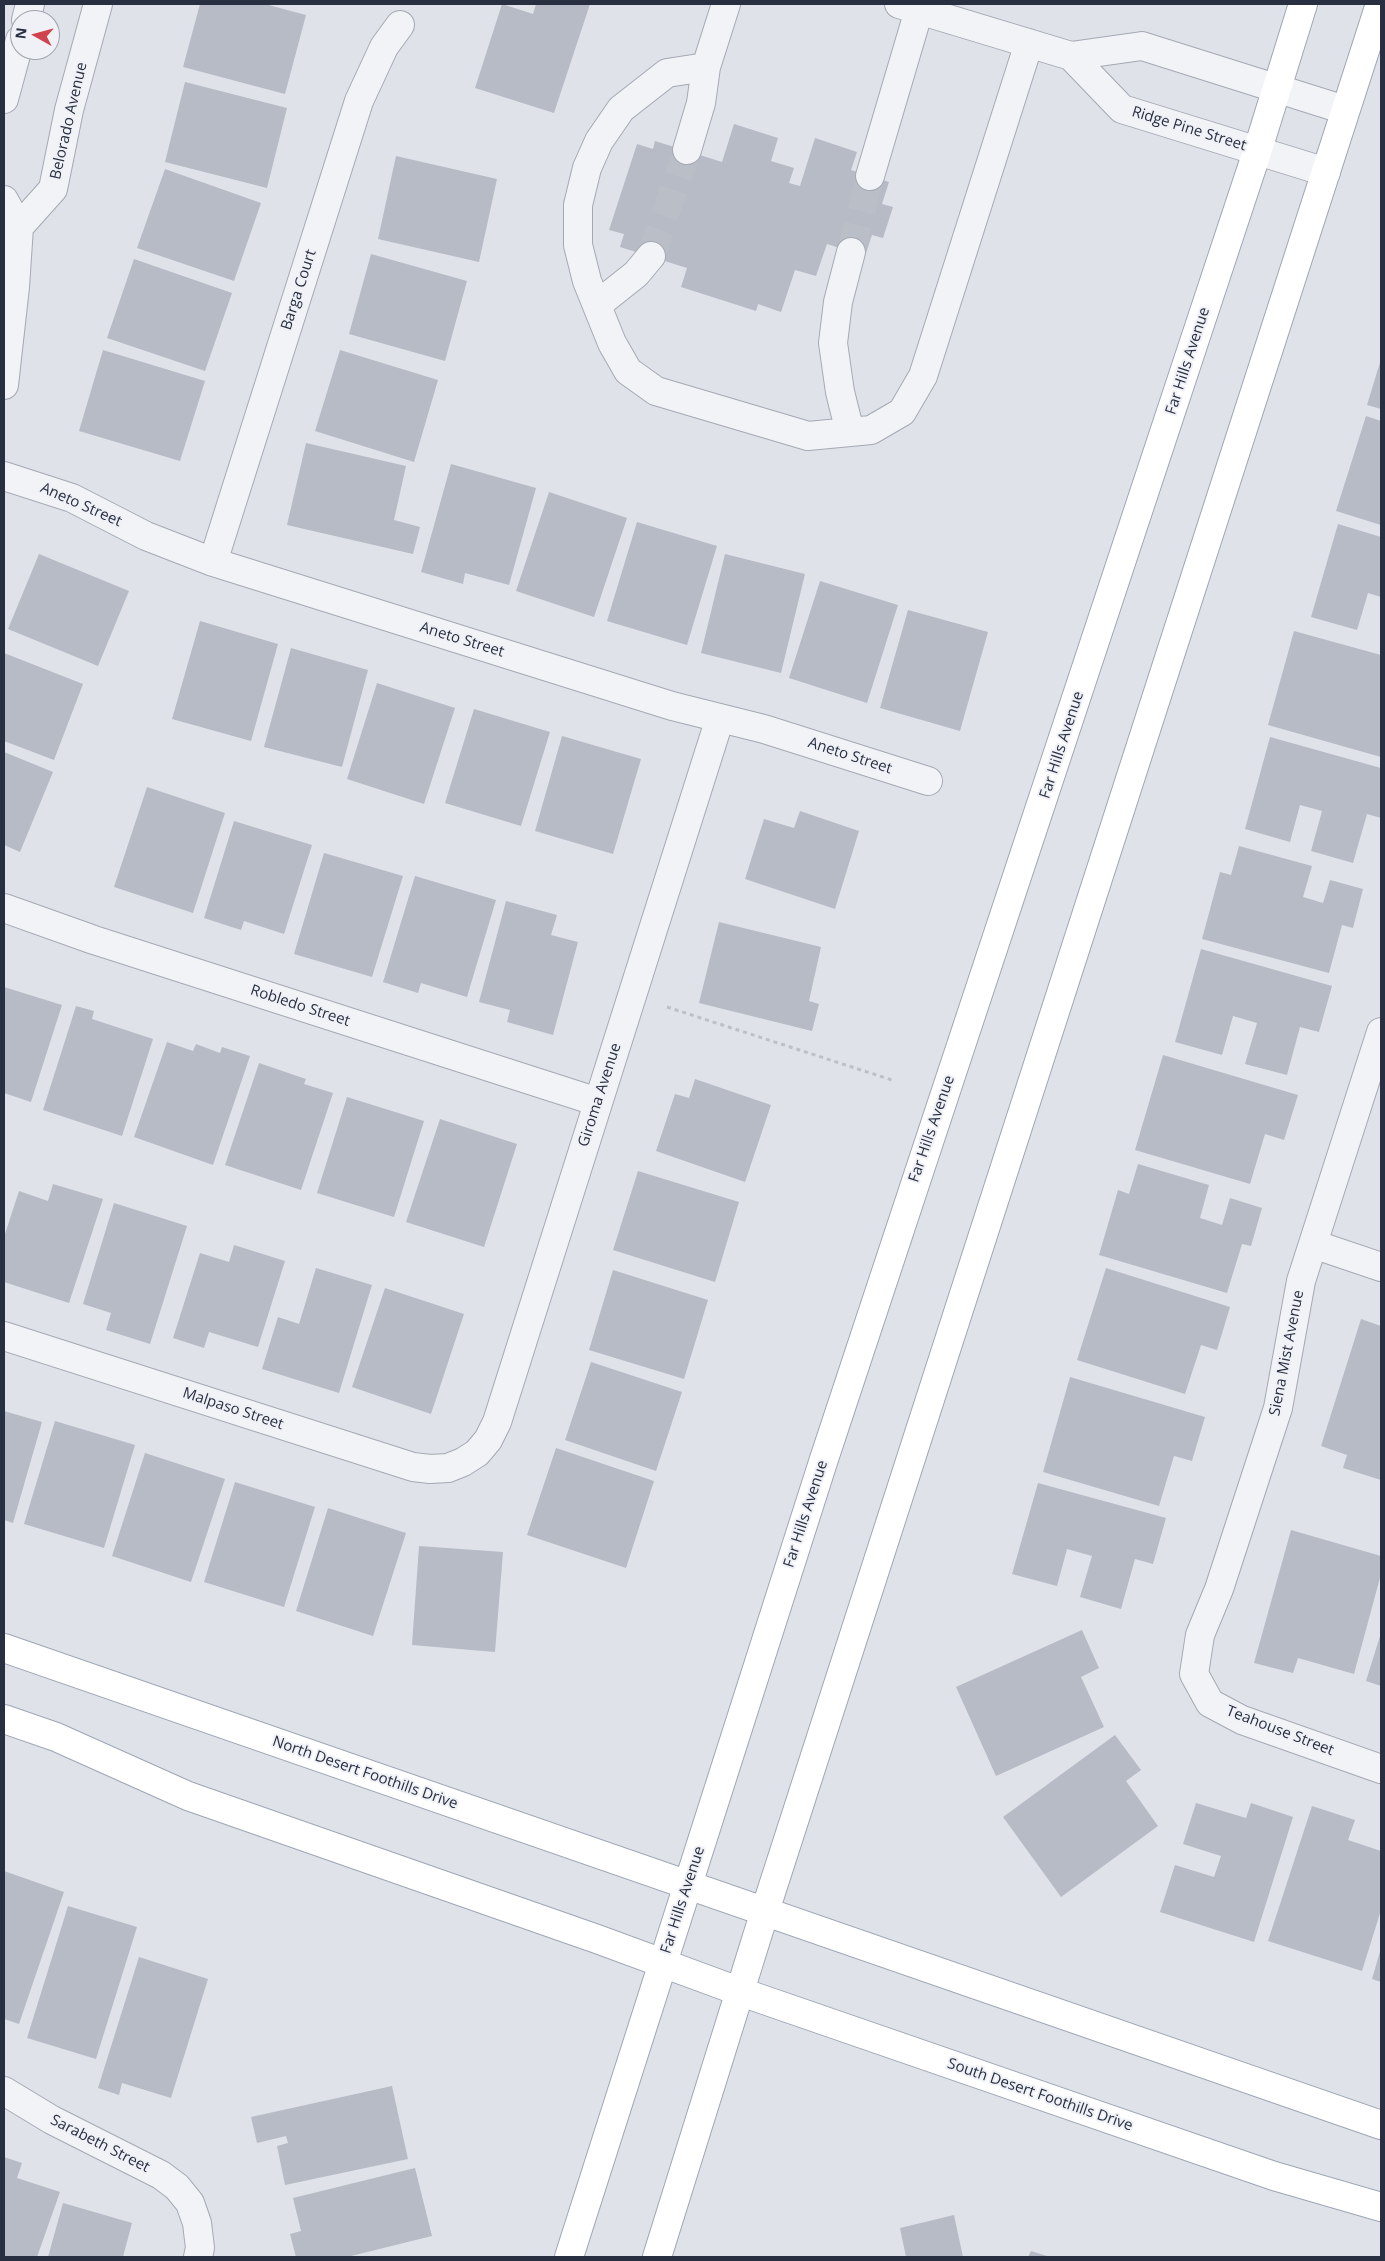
<!DOCTYPE html>
<html>
<head>
<meta charset="utf-8">
<style>
	body { margin:0 }
	#map { position:relative; width:1385px; height:2261px; overflow:hidden; background:#dfe2e9; font-family:"Open Sans",sans-serif }
	canvas { display:block }
	.frame { position:absolute; inset:0; border:5px solid #282f40; pointer-events:none }
	.north { position:absolute; left:10px; top:10px; width:50px; height:50px; box-sizing:border-box; background:#eff1f6; border:1px solid #9fa3ad; border-radius:50%; rotate:277deg; font-size:14px; font-weight:700; line-height:20px; text-align:center; color:#282f40 }
	.north::after { content:''; display:block; margin:auto; width:18px; height:22px; background:#d0424c; clip-path:polygon(50% 0,100% 100%,50% 72%,0 100%) }
</style>
</head>
<body>
<div id="map">
<canvas width="1385" height="2261"></canvas>
<div class="frame"></div>
<div class="north">N</div>
</div>
<script>
const ctx = document.querySelector('canvas').getContext('2d');
ctx.lineJoin = 'round';
function fill(path, color) {
  ctx.fillStyle = color;
  ctx.fill(path, 'evenodd');
}
function poly(rows) {
  const path = new Path2D();
  for (const r of rows) {
    path.moveTo(r[0], r[1]);
    for (let i = 2; i < r.length; i += 2) path.lineTo(r[i], r[i + 1]);
  }
  return path;
}
function trace(path, color, width, dash) {
  ctx.strokeStyle = color;
  ctx.lineWidth = width;
  ctx.lineCap = dash ? 'butt' : 'round';
  ctx.setLineDash(dash || []);
  ctx.stroke(path);
}
function drawText(font, color, halo, rows, align = 'center') {
  ctx.font = font + ' "Open Sans",sans-serif';
  ctx.lineWidth = 4;
  ctx.setLineDash([]);
  ctx.textBaseline = 'middle';
  ctx.strokeStyle = halo;
  ctx.fillStyle = color;
  for (const [text, x, y, turn = 0] of rows) {
    ctx.save();
    ctx.translate(x, y);
    ctx.rotate((+turn || 0) * Math.PI / 180);
    ctx.textAlign = isNaN(turn) ? turn : align;
    if (halo) ctx.strokeText(text, 0, 0);
    ctx.fillText(text, 0, 0);
    ctx.restore();
  }
}
fill(poly([
	[200,4,265,4,306,15,285,94,183,67],
	[502,4,533,14,536,4,590,4,554,113,475,88],
	[185,82,287,108,267,188,165,162],
	[734,124,778,138,771,161,794,168,789,183,800,186,815,138,857,152,851,170,889,182,882,204,893,207,883,238,872,235,865,256,827,244,816,276,795,270,781,312,758,304,756,311,681,287,687,268,620,247,624,234,609,230,637,144,653,149,655,141,722,162],
	[396,156,497,179,479,262,378,239],
	[165,169,261,203,234,281,137,248],
	[371,254,467,281,445,361,349,334],
	[134,259,232,293,205,371,107,338],
	[103,350,205,381,180,461,79,431],
	[340,350,438,380,414,462,315,431],
	[1381,359,1381,409,1367,405],
	[1366,416,1381,421,1381,525,1336,511],
	[306,443,406,466,394,520,420,527,413,554,287,525],
	[451,464,536,488,509,585,465,573,463,584,421,572],
	[549,492,627,518,594,617,516,591],
	[637,522,717,546,687,645,607,621],
	[1338,524,1381,537,1381,597,1368,593,1357,630,1311,617],
	[39,554,129,591,98,666,8,629],
	[725,554,805,574,781,673,701,653],
	[820,581,898,605,867,703,789,678],
	[908,610,988,632,960,731,880,708],
	[200,621,278,644,251,741,172,719],
	[1294,631,1381,655,1381,757,1268,725],
	[291,648,368,670,342,767,264,747],
	[4,653,83,684,54,760,4,741],
	[377,683,455,708,424,804,347,779],
	[474,709,550,732,521,826,445,803],
	[562,736,641,759,613,854,535,831],
	[1270,737,1381,768,1381,818,1367,814,1353,863,1311,851,1322,811,1300,805,1290,842,1245,829],
	[4,752,53,772,20,852,4,845],
	[147,787,225,813,193,913,114,887],
	[800,811,859,831,835,909,745,879,764,819,794,828],
	[234,821,312,845,284,934,244,921,241,930,204,918],
	[1239,846,1312,866,1303,897,1323,903,1330,880,1363,889,1353,928,1342,925,1329,973,1202,939,1220,872,1231,875],
	[324,853,403,876,372,977,294,954],
	[415,876,496,900,467,997,421,983,418,993,383,982],
	[506,901,557,915,551,935,578,942,553,1035,507,1022,510,1010,479,1002],
	[719,922,821,947,809,1001,819,1004,812,1031,699,1003],
	[1201,949,1332,986,1319,1032,1300,1027,1287,1075,1245,1064,1257,1023,1233,1016,1222,1055,1175,1042],
	[4,987,62,1005,31,1102,4,1093],
	[76,1006,94,1011,92,1019,153,1039,122,1136,43,1110],
	[167,1042,193,1051,196,1044,220,1053,222,1047,250,1056,213,1165,134,1137],
	[1163,1055,1298,1095,1284,1140,1265,1134,1250,1184,1135,1150],
	[259,1063,306,1079,304,1084,333,1093,301,1190,225,1165],
	[695,1079,771,1105,745,1182,656,1151,675,1094,689,1098],
	[347,1097,424,1121,394,1217,317,1193],
	[440,1119,517,1144,484,1247,406,1222],
	[1138,1164,1209,1185,1200,1218,1222,1225,1230,1198,1262,1208,1251,1246,1242,1244,1227,1293,1099,1255,1118,1190,1129,1194],
	[638,1171,739,1202,715,1282,613,1250],
	[53,1184,103,1199,69,1303,4,1282,4,1237,19,1191,48,1201],
	[114,1203,187,1226,150,1344,106,1330,111,1313,83,1304],
	[234,1245,285,1261,258,1347,209,1332,204,1348,173,1338,200,1253,229,1262],
	[316,1268,372,1285,339,1393,262,1369,278,1317,299,1324],
	[1106,1268,1230,1307,1217,1350,1201,1345,1185,1394,1077,1360],
	[613,1270,708,1300,684,1379,589,1350],
	[385,1288,464,1314,431,1414,352,1387],
	[1361,1319,1381,1326,1381,1480,1343,1468,1347,1455,1321,1446],
	[591,1362,682,1392,656,1471,565,1440],
	[1070,1377,1205,1417,1192,1461,1174,1456,1159,1506,1043,1472],
	[4,1411,42,1422,13,1523,4,1520],
	[55,1421,135,1445,104,1548,24,1524],
	[556,1448,654,1481,626,1568,527,1535],
	[145,1453,225,1479,191,1582,112,1556],
	[235,1482,315,1507,284,1607,204,1582],
	[1038,1483,1166,1518,1153,1564,1135,1559,1121,1609,1080,1597,1092,1556,1067,1549,1057,1586,1012,1574],
	[328,1508,406,1533,373,1636,296,1611],
	[1291,1530,1381,1556,1381,1574,1354,1674,1298,1658,1293,1673,1254,1663],
	[419,1546,503,1552,495,1652,412,1645],
	[1082,1630,1099,1668,1081,1677,1104,1727,996,1776,956,1687],
	[1381,1633,1381,1686,1366,1681],
	[1115,1735,1141,1770,1126,1781,1158,1826,1061,1897,1003,1817],
	[1196,1803,1246,1818,1251,1803,1293,1817,1254,1942,1160,1912,1175,1865,1214,1877,1221,1856,1183,1844],
	[1312,1806,1355,1820,1348,1840,1381,1851,1381,1910,1362,1971,1268,1941],
	[4,1871,64,1892,19,2024,4,2019],
	[68,1906,137,1927,96,2059,27,2038],
	[1381,1948,1381,1982,1372,1979],
	[139,1957,208,1979,171,2098,122,2083,119,2095,98,2088],
	[392,2086,408,2159,285,2185,277,2146,288,2143,286,2136,257,2143,251,2117],
	[4,2157,22,2163,17,2178,60,2192,37,2257,4,2257],
	[415,2168,432,2236,347,2257,296,2257,290,2234,301,2231,293,2198],
	[63,2203,132,2223,123,2257,48,2257],
	[954,2215,963,2257,906,2257,900,2228],
	[1031,2251,1050,2257,1028,2257]
]), '#b6bbc6');
trace(poly([
	[851,252,870,176],
	[651,256,687,150]
]), '#babec7', 28, [28, 14]);
const minor = poly([
	[726,4,706,67,667,73,621,109,599,141,587,168,578,205,578,245,587,281,612,343,628,371,656,391,808,436,871,430,902,412,923,376,1029,43],
	[899,4,1071,56,1142,46,1345,110],
	[26,20,30,4],
	[1071,56,1122,109,1326,172],
	[4,99,20,40],
	[687,150,701,103,706,67],
	[870,176,919,10],
	[4,200,19,227,15,287,4,385],
	[19,227,53,189,69,110,98,4],
	[597,305,636,274,651,256],
	[850,432,840,392,833,343,838,302,851,252],
	[4,476,72,498,146,536,213,562,672,706,764,729,928,781],
	[213,562,359,101,384,47,400,25],
	[4,908,94,940,598,1102],
	[1381,1032,1301,1281,1278,1408,1219,1589,1200,1635,1194,1674,1210,1703,1242,1720,1381,1769],
	[1313,1244,1381,1267],
	[4,1336,413,1467,430,1469,448,1468,463,1462,477,1453,488,1440,497,1422,720,718],
	[4,2091,52,2120,161,2175,177,2187,190,2203,197,2223,200,2248,198,2257]
]);
const major = poly([
	[4,1648,1381,2125],
	[4,1719,56,1737,188,1796,597,1939,741,1992,1274,2176,1381,2207],
	[569,2257,824,1459,1258,149,1303,4],
	[657,2257,765,1911,1380,4]
]);
trace(minor, '#a4a9b3', 30);
trace(major, '#9ea6b5', 30);
trace(poly([
	[667,1007,895,1081]
]), '#bdc0c7', 3, [4, 4]);
trace(minor, '#f2f3f7', 28);
trace(major, '#fff', 28);
drawText('15px', '#282f40', '#eff1f6', [
	["Belorado Avenue",69,121,-77],
	["Ridge Pine Street",1189,129,17],
	["Barga Court",299,290,-72],
	["Far Hills Avenue",1188,361,-72],
	["Aneto Street",81,505,24],
	["Aneto Street",462,640,17],
	["Far Hills Avenue",1062,745,-72],
	["Aneto Street",850,756,18],
	["Robledo Street",300,1006,18],
	["Giroma Avenue",600,1095,-72],
	["Far Hills Avenue",932,1129,-71],
	["Siena Mist Avenue",1287,1353,-79],
	["Malpaso Street",233,1409,18],
	["Far Hills Avenue",806,1514,-72],
	["Teahouse Street",1280,1731,21],
	["North Desert Foothills Drive",365,1773,19],
	["Far Hills Avenue",683,1900,-72],
	["South Desert Foothills Drive",1040,2095,19],
	["Sarabeth Street",100,2144,27]
]);
</script>
</body>
</html>
